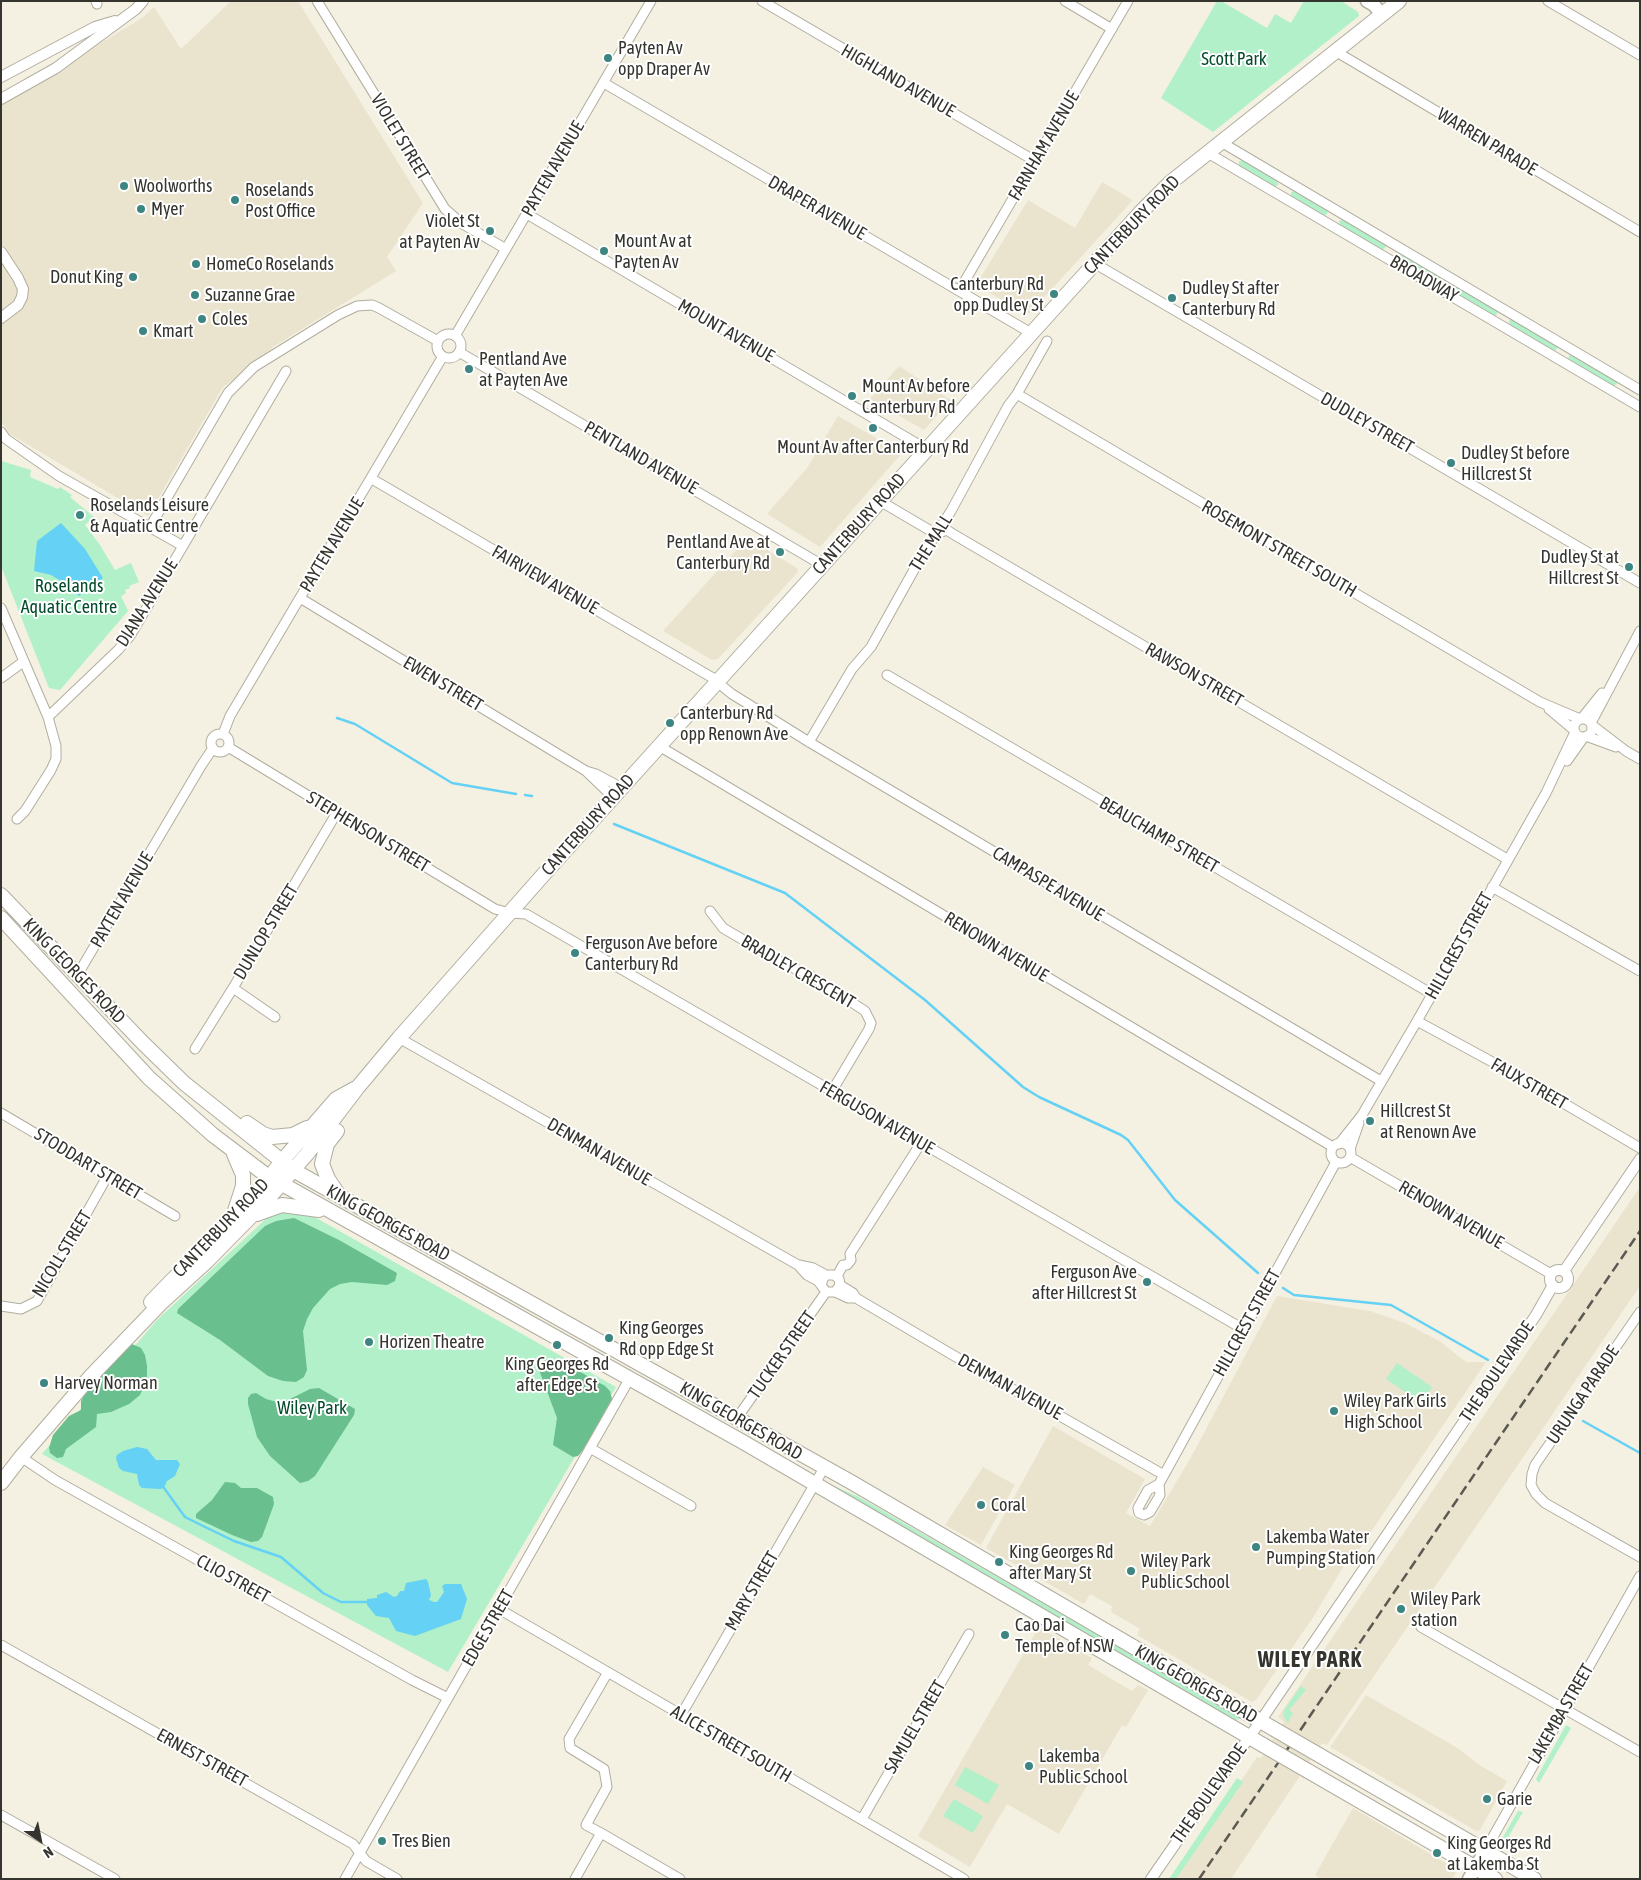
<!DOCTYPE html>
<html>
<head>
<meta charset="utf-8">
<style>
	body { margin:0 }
	#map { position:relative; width:1641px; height:1880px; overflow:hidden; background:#f4f1e2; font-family:"Asap Condensed",sans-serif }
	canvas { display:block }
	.frame { position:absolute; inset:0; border:2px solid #35342e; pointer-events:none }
	.north { position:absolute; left:15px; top:1815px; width:50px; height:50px; -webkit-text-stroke:4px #fff; paint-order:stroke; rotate:146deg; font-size:14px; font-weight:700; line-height:20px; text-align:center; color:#35342e }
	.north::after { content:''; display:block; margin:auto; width:18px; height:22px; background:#35342e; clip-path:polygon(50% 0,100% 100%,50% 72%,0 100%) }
</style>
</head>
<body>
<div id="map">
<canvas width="1641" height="1880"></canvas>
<div class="frame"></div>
<div class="north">N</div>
</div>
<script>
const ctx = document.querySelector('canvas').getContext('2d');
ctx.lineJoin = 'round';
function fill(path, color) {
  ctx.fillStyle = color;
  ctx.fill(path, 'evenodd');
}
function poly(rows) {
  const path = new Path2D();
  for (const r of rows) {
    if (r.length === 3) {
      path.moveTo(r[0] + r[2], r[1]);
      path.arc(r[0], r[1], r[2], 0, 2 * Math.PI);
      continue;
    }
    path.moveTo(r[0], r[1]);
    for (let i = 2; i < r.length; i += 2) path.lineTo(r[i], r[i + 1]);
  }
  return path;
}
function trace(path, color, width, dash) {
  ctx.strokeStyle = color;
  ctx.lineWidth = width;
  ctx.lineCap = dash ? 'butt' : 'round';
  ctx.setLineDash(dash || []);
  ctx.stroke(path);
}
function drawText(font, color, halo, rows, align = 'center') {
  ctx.font = font + ' "Asap Condensed",sans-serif';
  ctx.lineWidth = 4;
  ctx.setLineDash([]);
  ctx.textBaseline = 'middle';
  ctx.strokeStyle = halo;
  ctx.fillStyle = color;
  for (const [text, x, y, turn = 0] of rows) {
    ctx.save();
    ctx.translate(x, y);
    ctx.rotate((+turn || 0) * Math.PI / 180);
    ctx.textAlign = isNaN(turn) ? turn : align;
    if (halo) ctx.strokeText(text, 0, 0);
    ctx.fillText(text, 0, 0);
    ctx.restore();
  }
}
fill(poly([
	[231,1,298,1,423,203,387,257,396,271,273,347,268,352,250,363,251,368,223,387,148,516,10,434,1,421,1,103,142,18,154,7,181,49],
	[1102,182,1133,200,1030,313,1026,314,976,285,1028,200,1075,228],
	[899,366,951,400,924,430,870,399],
	[838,416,902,453,820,547,767,514,807,468],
	[747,538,797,568,798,572,718,659,712,660,663,631],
	[1640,1187,1640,1286,1327,1745,1322,1743,1231,1879,1176,1879,1257,1757,1261,1758,1284,1722,1278,1717],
	[1277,1296,1370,1311,1405,1323,1441,1342,1457,1355,1457,1356,1469,1363,1470,1362,1486,1362,1356,1554,1352,1552,1314,1616,1256,1700,1252,1702,1137,1635,1140,1629,1111,1612,1112,1606,1090,1594,1084,1604,986,1548,1053,1426,1145,1479,1126,1513,1150,1526,1190,1459],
	[983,1467,1015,1485,981,1545,945,1525],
	[1039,1627,1092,1658,1088,1665,1132,1691,1138,1685,1148,1690,1126,1727,1122,1725,1059,1834,1007,1804,970,1867,918,1836],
	[1366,1695,1456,1747,1481,1766,1507,1781,1480,1830,1476,1831,1330,1747],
	[1353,1808,1454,1868,1456,1872,1452,1879,1322,1879,1315,1875]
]), '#eae4cf');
fill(poly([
	[1217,1,1221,1,1267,28,1275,14,1291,23,1304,1,1341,1,1358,12,1359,16,1213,132,1161,98],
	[1244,160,1277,180,1278,185,1273,187,1239,167,1239,161],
	[1295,191,1326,209,1328,212,1326,215,1323,216,1291,198,1291,192],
	[1345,219,1384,243,1386,246,1384,249,1379,250,1340,226,1339,221],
	[1400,253,1441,276,1442,281,1438,284,1397,259,1397,255],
	[1455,287,1459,287,1498,311,1497,314,1495,316,1492,316,1453,293],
	[1511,319,1514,319,1557,346,1557,349,1554,351,1551,351,1510,327,1509,321],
	[1571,354,1617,381,1617,384,1613,386,1568,360,1569,356],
	[1,461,31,470,30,477,58,489,60,487,72,495,70,497,94,517,85,525,100,545,115,570,131,563,139,582,129,586,130,588,125,590,126,593,121,596,128,611,60,690,49,688,1,566],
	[292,1210,311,1215,616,1387,448,1672,42,1454,157,1320,269,1216],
	[1397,1363,1432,1387,1421,1403,1386,1379],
	[834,1486,859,1497,1241,1718,1236,1720,1230,1718,833,1488],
	[1301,1686,1306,1690,1289,1710,1293,1713,1288,1723,1283,1715,1285,1709],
	[1566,1725,1571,1728,1539,1783,1536,1779],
	[965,1767,999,1785,988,1804,955,1785],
	[1237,1778,1243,1782,1176,1879,1169,1879],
	[954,1799,983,1816,973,1833,943,1816],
	[1518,1811,1523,1812,1504,1844,1505,1849,1499,1844]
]), '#b1f0c9');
fill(poly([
	[294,1218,339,1240,397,1273,395,1281,387,1285,352,1282,340,1284,330,1289,313,1308,307,1319,303,1331,307,1370,304,1377,296,1382,283,1381,268,1376,220,1340,177,1313,178,1309,265,1226,276,1221],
	[132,1344,141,1348,145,1355,147,1366,147,1380,140,1395,129,1404,111,1412,97,1414,96,1427,66,1449,63,1457,57,1458,50,1453,49,1448,53,1435,69,1416,81,1410,81,1401,84,1395,112,1363],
	[547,1359,575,1369,605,1386,610,1391,612,1399,583,1450,578,1456,573,1457,553,1445,557,1418,538,1367,541,1362],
	[319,1388,355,1409,354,1415,315,1476,308,1481,300,1483,270,1456,257,1437,248,1404,248,1398,251,1394,256,1393,266,1399,277,1402,288,1400,310,1389],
	[225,1482,235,1483,241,1488,257,1488,273,1497,274,1504,262,1537,258,1541,251,1542,232,1535,196,1518,196,1514,212,1500]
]), '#69bf8d');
fill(poly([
	[61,523,85,549,103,578,79,596,66,584,51,575,34,571,37,541],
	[137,1447,147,1449,156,1460,177,1460,180,1464,175,1476,167,1481,164,1488,160,1489,142,1488,139,1485,137,1474,123,1471,119,1468,116,1458,117,1455,123,1451],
	[426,1579,428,1582,431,1595,429,1600,434,1602,437,1602,444,1592,442,1586,445,1584,461,1584,467,1599,461,1619,415,1636,396,1631,389,1618,376,1616,367,1605,367,1599,377,1598,377,1595,386,1592,394,1597,397,1596,400,1591,404,1591,406,1583]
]), '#65d1f4');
trace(poly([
	[337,718,355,724,452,783,516,794],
	[525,795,532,796],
	[614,824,785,893,925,1000,1023,1087,1039,1097,1121,1135,1128,1140,1175,1200,1258,1273],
	[1283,1288,1294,1295,1391,1305,1488,1360],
	[1583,1421,1640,1453],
	[164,1488,185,1517,201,1525,234,1541,281,1557,323,1593,341,1602,367,1602]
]), '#65d1f4', 2.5);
const minor = poly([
	[96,1,97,4],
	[317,1,445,209,461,223,506,249],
	[762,1,1035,161],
	[1065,1,1112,29],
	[1548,1,1640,55],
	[1335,51,1640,232],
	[604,83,1031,333],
	[1221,142,1640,390],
	[1208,153,1640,407],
	[527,214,926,449],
	[1094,263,1640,583],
	[959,291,1128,1],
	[449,346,12],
	[455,336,651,1],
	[459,352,822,565],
	[1017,394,1540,702,1580,719],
	[1,432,6,439,59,476,183,546],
	[372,479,718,681],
	[880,501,936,534,947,530,953,534,1507,859],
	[150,527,228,393,254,367,338,315,357,306,372,305,379,308,438,341],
	[300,598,586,771,613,797],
	[1,608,48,717,56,746,56,759,51,770,25,811,17,819],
	[887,675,1432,994],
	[1,678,23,662],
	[717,682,732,694,809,742,1381,1081],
	[1549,709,1574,730],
	[48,717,118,650,130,636,286,371],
	[1582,718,1602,693],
	[1583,728,9],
	[1591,723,1640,631],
	[1592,725,1626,751,1640,759],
	[223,734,230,716,443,356],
	[220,743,9],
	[1586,736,1616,747],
	[809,742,852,669,871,647,920,559,951,511,1008,406,1017,394,1047,341],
	[659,746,1333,1147],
	[228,747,495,909,510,913,526,914,1243,1329],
	[1567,761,1584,737],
	[586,771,596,774,622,788],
	[1492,887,1640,971],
	[710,911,723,928,786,965,808,974,865,1011,871,1023,869,1029,832,1091],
	[78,974,201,766,213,748],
	[233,988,275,1017],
	[1417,1021,1507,1070,1640,1148],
	[399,1038,798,1265,807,1275,818,1281,821,1285],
	[195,1049,233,988,336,814],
	[1,1113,175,1216],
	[1341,1153,10],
	[1339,1144,1362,1115,1417,1021,1546,793,1575,732],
	[1350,1149,1359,1123],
	[1350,1157,1551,1274],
	[799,1265,813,1268,826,1275],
	[837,1276,843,1265,847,1265,851,1260,850,1254,921,1143],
	[840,1285,853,1293,856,1298],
	[835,1292,840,1285,839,1279,834,1275,826,1275,823,1279,821,1285,826,1292,835,1292,848,1298,856,1298,963,1361,1164,1475],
	[1,1306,21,1309,37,1301,108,1175],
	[1640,1312,1535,1465,1532,1474,1531,1485,1536,1494,1545,1503,1640,1557],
	[737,1418,826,1292],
	[590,1448,691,1506],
	[21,1457,55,1480,412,1680,448,1698],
	[1159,1484,1160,1495,1150,1512,1144,1515,1139,1513,1138,1508,1148,1490,1159,1484,1336,1162],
	[499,1609,964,1879],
	[1421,1627,1640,1752],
	[1,1645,353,1844,366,1861,397,1879],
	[681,1715,824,1468],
	[1,1815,115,1879],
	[862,1819,969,1634],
	[601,1833,680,1879],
	[1485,1851,1640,1576],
	[345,1879,630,1378],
	[575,1879,601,1833,586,1825,607,1787,604,1769,570,1748,569,1739,608,1672]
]);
const tertiary = poly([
	[1,77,95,27,115,21],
	[1,99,56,68,136,9,143,1],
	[1,252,18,278,23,289,22,297,18,305,1,318],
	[1559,1279,9],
	[1564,1271,1640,1159],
	[1151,1879,1266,1713,1536,1315,1553,1285]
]);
const secondary = poly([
	[1367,1,1374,5,1382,15],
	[1469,1879,1485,1851]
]);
const trunk = poly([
	[1,895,143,1043,184,1083,293,1170,851,1482,1274,1729],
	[1,918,149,1078,213,1135,266,1175,743,1442,1263,1745],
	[247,1123,263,1134,272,1137,293,1135,307,1128],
	[337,1131,327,1144,322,1164,328,1179,338,1194],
	[234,1154,243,1175,243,1186,234,1214],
	[257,1214,282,1205,319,1210],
	[151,1302,261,1189,282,1161,336,1099,354,1089],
	[1,1483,21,1457,91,1376,162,1302,207,1261,268,1199,307,1154,358,1087,399,1038,544,874,1140,213,1171,182,1399,1],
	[1319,1755,1534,1879],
	[1308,1771,1495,1879]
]);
trace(minor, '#b1ad9f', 11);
trace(tertiary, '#b1ad9f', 12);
trace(secondary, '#b1ad9f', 15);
trace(trunk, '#b1ad9f', 16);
trace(minor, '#fff', 9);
trace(tertiary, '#fff', 10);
trace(secondary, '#fff', 12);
trace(trunk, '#fff', 14);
trace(poly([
	[1199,1879,1640,1231]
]), '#5b5951', 2.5, [10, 5]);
const trunkBridge = poly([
	[1274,1729,1319,1755],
	[1263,1745,1308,1771]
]);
trace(trunkBridge, '#b1ad9f', 16, []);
trace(trunkBridge, '#fff', 14);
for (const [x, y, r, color] of [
	[608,58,5,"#3d8580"],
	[124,186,5,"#3d8580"],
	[235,200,5,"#3d8580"],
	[141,209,5,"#3d8580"],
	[490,231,5,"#3d8580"],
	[604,251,5,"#3d8580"],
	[196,264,5,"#3d8580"],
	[133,277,5,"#3d8580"],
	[1054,294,5,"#3d8580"],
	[195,295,5,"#3d8580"],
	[1172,298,5,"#3d8580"],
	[202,319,5,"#3d8580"],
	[143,331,5,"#3d8580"],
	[469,369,5,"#3d8580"],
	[852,396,5,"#3d8580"],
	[873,428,5,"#3d8580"],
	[1451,463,5,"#3d8580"],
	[80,515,5,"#3d8580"],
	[780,552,5,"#3d8580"],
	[1629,567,5,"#3d8580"],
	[670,723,5,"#3d8580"],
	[575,953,5,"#3d8580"],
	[1370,1121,5,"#3d8580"],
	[1147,1282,5,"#3d8580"],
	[609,1338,5,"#3d8580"],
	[369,1342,5,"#3d8580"],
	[557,1345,5,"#3d8580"],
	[44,1383,5,"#3d8580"],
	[1334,1411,5,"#3d8580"],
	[981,1505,5,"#3d8580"],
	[1256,1547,5,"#3d8580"],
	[999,1562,5,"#3d8580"],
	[1131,1571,5,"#3d8580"],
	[1401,1609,5,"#3d8580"],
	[1005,1635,5,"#3d8580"],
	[1029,1766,5,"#3d8580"],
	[1487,1799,5,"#3d8580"],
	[382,1841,5,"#3d8580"],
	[1437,1853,5,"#3d8580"]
]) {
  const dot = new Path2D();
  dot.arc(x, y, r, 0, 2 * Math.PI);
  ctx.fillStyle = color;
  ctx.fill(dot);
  trace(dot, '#fff', 2);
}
drawText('18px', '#35342e', '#fff', [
	["Payten Av",618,48],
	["opp Draper Av",618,69],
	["Woolworths",134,186],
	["Roselands",245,190],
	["Post Office",245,211],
	["Myer",151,209],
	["Violet St",480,221,"right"],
	["at Payten Av",480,242,"right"],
	["Mount Av at",614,241],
	["Payten Av",614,262],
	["HomeCo Roselands",206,264],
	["Donut King",123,277,"right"],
	["Canterbury Rd",1044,284,"right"],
	["opp Dudley St",1044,305,"right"],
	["Dudley St after",1182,288],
	["Canterbury Rd",1182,309],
	["Suzanne Grae",205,295],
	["Coles",212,319],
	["Kmart",153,331],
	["Pentland Ave",479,359],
	["at Payten Ave",479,380],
	["Mount Av before",862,386],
	["Canterbury Rd",862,407],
	["Mount Av after Canterbury Rd",873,447,"center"],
	["Dudley St before",1461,453],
	["Hillcrest St",1461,474],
	["Roselands Leisure",90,505],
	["& Aquatic Centre",90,526],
	["Pentland Ave at",770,542,"right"],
	["Canterbury Rd",770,563,"right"],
	["Dudley St at",1619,557,"right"],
	["Hillcrest St",1619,578,"right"],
	["Canterbury Rd",680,713],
	["opp Renown Ave",680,734],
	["Ferguson Ave before",585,943],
	["Canterbury Rd",585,964],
	["Hillcrest St",1380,1111],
	["at Renown Ave",1380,1132],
	["Ferguson Ave",1137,1272,"right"],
	["after Hillcrest St",1137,1293,"right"],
	["King Georges",619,1328],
	["Rd opp Edge St",619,1349],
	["Horizen Theatre",379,1342],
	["King Georges Rd",557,1364,"center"],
	["after Edge St",557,1385,"center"],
	["Harvey Norman",54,1383],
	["Wiley Park Girls",1344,1401],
	["High School",1344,1422],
	["Coral",991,1505],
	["Lakemba Water",1266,1537],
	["Pumping Station",1266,1558],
	["King Georges Rd",1009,1552],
	["after Mary St",1009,1573],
	["Wiley Park",1141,1561],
	["Public School",1141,1582],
	["Wiley Park",1411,1599],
	["station",1411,1620],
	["Cao Dai",1015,1625],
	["Temple of NSW",1015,1646],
	["Lakemba",1039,1756],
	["Public School",1039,1777],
	["Garie",1497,1799],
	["Tres Bien",392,1841],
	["King Georges Rd",1447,1843],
	["at Lakemba St",1447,1864]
], 'left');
drawText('18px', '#044b2c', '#fff', [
	["Scott Park",1234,59],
	["Roselands",69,586],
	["Aquatic Centre",69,607],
	["Wiley Park",312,1408]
]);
drawText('18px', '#35342e', '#fff', [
	["HIGHLAND AVENUE",898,81,30],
	["VIOLET STREET",400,137,59],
	["WARREN PARADE",1487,142,31],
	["FARNHAM AVENUE",1044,146,-60],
	["PAYTEN AVENUE",553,169,-60],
	["DRAPER AVENUE",817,208,30],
	["CANTERBURY ROAD",1132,225,-46],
	["BROADWAY",1424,279,30],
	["MOUNT AVENUE",726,331,30],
	["DUDLEY STREET",1367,423,30],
	["PENTLAND AVENUE",641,458,30],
	["CANTERBURY ROAD",859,524,-48],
	["THE MALL",931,543,-58],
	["PAYTEN AVENUE",332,545,-59],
	["ROSEMONT STREET SOUTH",1279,549,30],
	["FAIRVIEW AVENUE",545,580,30],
	["DIANA AVENUE",147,603,-58],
	["RAWSON STREET",1194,675,30],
	["EWEN STREET",443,684,31],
	["CANTERBURY ROAD",588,825,-48],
	["STEPHENSON STREET",368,832,31],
	["BEAUCHAMP STREET",1159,835,30],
	["CAMPASPE AVENUE",1048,884,31],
	["PAYTEN AVENUE",122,900,-60],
	["DUNLOP STREET",266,932,-59],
	["HILLCREST STREET",1459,946,-61],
	["RENOWN AVENUE",996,947,31],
	["KING GEORGES ROAD",74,971,46],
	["BRADLEY CRESCENT",798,972,30],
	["FAUX STREET",1529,1084,30],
	["FERGUSON AVENUE",877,1118,30],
	["DENMAN AVENUE",599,1152,30],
	["STODDART STREET",88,1164,31],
	["RENOWN AVENUE",1451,1215,30],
	["KING GEORGES ROAD",388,1223,29],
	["CANTERBURY ROAD",221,1228,-46],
	["NICOLL STREET",62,1254,-59],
	["HILLCREST STREET",1247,1323,-61],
	["TUCKER STREET",782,1355,-55],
	["THE BOULEVARDE",1497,1372,-56],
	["DENMAN AVENUE",1010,1387,29],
	["URUNGA PARADE",1583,1395,-56],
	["KING GEORGES ROAD",741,1421,30],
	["CLIO STREET",233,1579,29],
	["MARY STREET",752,1591,-60],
	["EDGE STREET",488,1628,-60],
	["KING GEORGES ROAD",1196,1684,30],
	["LAKEMBA STREET",1561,1714,-60],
	["SAMUEL STREET",915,1727,-60],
	["ALICE STREET SOUTH",731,1744,30],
	["ERNEST STREET",202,1758,29],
	["THE BOULEVARDE",1209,1794,-55]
]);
ctx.letterSpacing = '1px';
drawText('bold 22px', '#35342e', '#fff', [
	["WILEY PARK",1310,1660]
]);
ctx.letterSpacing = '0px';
</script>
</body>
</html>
